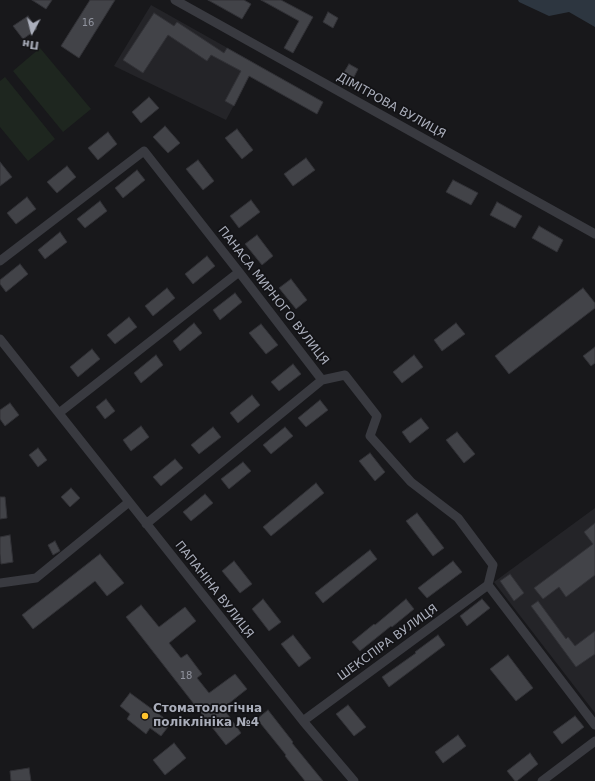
<!DOCTYPE html>
<html>
<head>
<meta charset="utf-8">
<style>
	body { margin:0 }
	#map { position:relative; width:595px; height:781px; overflow:hidden; background:#18181b; font-family:"DejaVu Sans",sans-serif }
	canvas { display:block }
	.north { position:absolute; left:12px; top:12px; width:40px; height:40px; -webkit-text-stroke:3px #131316; paint-order:stroke; rotate:187deg; font-size:11px; font-weight:700; line-height:16px; text-align:center; color:#aaaebb }
	.north::after { content:''; display:block; margin:auto; width:14px; height:18px; background:#aaaebb; clip-path:polygon(50% 0,100% 100%,50% 72%,0 100%) }
</style>
</head>
<body>
<div id="map">
<canvas width="595" height="781"></canvas>
<div class="north">Пн</div>
</div>
<script>
const ctx = document.querySelector('canvas').getContext('2d');
ctx.lineJoin = 'round';
function fill(path, color) {
  ctx.fillStyle = color;
  ctx.fill(path, 'evenodd');
}
function poly(rows) {
  const path = new Path2D();
  for (const r of rows) {
    path.moveTo(r[0], r[1]);
    for (let i = 2; i < r.length; i += 2) path.lineTo(r[i], r[i + 1]);
  }
  return path;
}
function trace(path, color, width, dash) {
  ctx.strokeStyle = color;
  ctx.lineWidth = width;
  ctx.lineCap = dash ? 'butt' : 'round';
  ctx.setLineDash(dash || []);
  ctx.stroke(path);
}
function drawText(font, color, halo, rows, align = 'center') {
  ctx.font = font + ' "DejaVu Sans",sans-serif';
  ctx.lineWidth = 3.5;
  ctx.setLineDash([]);
  ctx.textBaseline = 'middle';
  ctx.strokeStyle = halo;
  ctx.fillStyle = color;
  for (const [text, x, y, turn = 0] of rows) {
    ctx.save();
    ctx.translate(x, y);
    ctx.rotate((+turn || 0) * Math.PI / 180);
    ctx.textAlign = isNaN(turn) ? turn : align;
    if (halo) ctx.strokeText(text, 0, 0);
    ctx.fillText(text, 0, 0);
    ctx.restore();
  }
}
fill(poly([
	[151,5,256,64,226,120,114,66],
	[595,508,595,713,494,582]
]), '#242428');
fill(poly([
	[40,48,91,109,63,132,13,71],
	[5,77,55,139,28,161,0,127,0,81]
]), '#1e261f');
fill(poly([
	[518,0,595,0,595,27,569,12,549,16,519,2]
]), '#2d3640');
const building = poly([
	[32,0,52,0,46,9,32,0],
	[90,0,115,0,79,58,61,46,90,0],
	[208,0,244,0,251,4,242,19,208,0],
	[261,0,281,0,313,17,293,53,284,48,299,21,261,0],
	[328,12,338,18,333,28,323,22,328,12],
	[154,13,174,26,177,22,224,53,227,48,323,102,317,114,249,76,234,106,225,101,241,71,211,55,207,61,168,35,143,73,123,60,154,13],
	[28,16,37,29,23,39,13,26,28,16],
	[349,64,358,69,353,79,343,74,349,64],
	[149,97,159,108,141,123,132,112,149,97],
	[165,126,180,143,168,153,153,137,165,126],
	[237,129,253,150,242,159,225,138,237,129],
	[108,132,117,144,98,160,88,148,108,132],
	[306,158,315,170,293,186,284,174,306,158],
	[198,160,214,181,203,190,186,169,198,160],
	[0,162,12,177,0,186,0,162],
	[67,166,76,177,57,193,47,182,67,166],
	[137,170,145,180,123,198,115,188,137,170],
	[453,180,478,193,471,205,446,192,453,180],
	[27,197,36,209,16,224,7,213,27,197],
	[251,200,260,212,239,228,230,216,251,200],
	[100,201,107,211,85,228,77,219,100,201],
	[497,202,522,216,515,228,490,215,497,202],
	[539,226,563,240,557,252,532,238,539,226],
	[60,232,67,242,45,259,38,250,60,232],
	[257,235,273,256,262,265,245,244,257,235],
	[207,256,215,266,193,284,185,274,207,256],
	[20,264,28,274,6,292,0,284,0,280,20,264],
	[291,279,307,300,296,309,279,288,291,279],
	[167,288,175,298,153,316,145,306,167,288],
	[583,288,595,303,595,308,509,374,495,356,583,288],
	[235,293,242,302,220,320,213,310,235,293],
	[129,317,137,327,115,344,107,335,129,317],
	[194,323,202,333,180,351,173,341,194,323],
	[456,323,465,334,442,351,434,340,456,323],
	[261,324,278,345,266,354,249,333,261,324],
	[595,347,595,363,591,366,583,356,595,347],
	[92,349,100,359,78,377,70,367,92,349],
	[156,355,163,365,141,383,134,373,156,355],
	[414,355,423,367,402,383,393,372,414,355],
	[293,364,301,374,279,391,271,382,293,364],
	[252,395,260,405,238,423,230,413,252,395],
	[106,399,115,411,105,419,96,407,106,399],
	[320,400,328,410,306,427,298,418,320,400],
	[10,403,19,415,5,426,0,419,0,410,10,403],
	[421,418,429,428,410,443,402,432,421,418],
	[141,426,149,437,131,451,123,440,141,426],
	[213,427,221,437,199,454,191,445,213,427],
	[285,427,293,436,271,454,263,445,285,427],
	[457,432,475,454,464,463,446,440,457,432],
	[38,448,47,460,38,467,29,455,38,448],
	[370,453,385,472,375,481,359,461,370,453],
	[175,459,183,468,161,486,153,477,175,459],
	[243,462,251,471,229,489,221,479,243,462],
	[316,483,324,493,271,536,263,527,316,483],
	[71,488,80,498,70,507,61,497,71,488],
	[205,494,213,503,191,521,183,512,205,494],
	[0,497,5,497,7,518,0,519,0,497],
	[417,513,444,548,433,556,406,521,417,513],
	[595,523,595,575,566,597,559,587,543,599,534,588,593,544,584,532,595,523],
	[10,535,13,562,1,564,0,554,0,537,10,535],
	[55,541,60,551,53,555,48,545,55,541],
	[370,550,377,559,323,603,315,593,370,550],
	[100,554,124,583,107,596,95,581,33,629,22,615,100,554],
	[234,561,252,584,240,593,222,571,234,561],
	[453,561,462,572,427,598,418,588,453,561],
	[510,574,524,593,514,601,500,581,510,574],
	[263,599,281,622,269,631,252,609,263,599],
	[406,599,414,609,392,627,391,626,360,651,352,642,374,624,375,625,406,599],
	[482,599,490,608,467,626,460,616,482,599],
	[538,601,566,639,568,637,575,646,595,631,595,654,576,667,531,606,538,601],
	[141,605,159,627,185,607,196,621,169,643,181,658,187,654,202,674,197,678,209,693,235,674,247,689,223,708,241,733,226,745,126,617,141,605],
	[293,635,311,658,299,667,281,644,293,635],
	[438,635,445,645,389,687,382,677,416,653,415,652,438,635],
	[508,655,533,688,516,701,490,669,508,655],
	[130,693,171,723,161,736,150,728,146,734,127,719,130,714,120,706,130,693],
	[348,705,366,727,354,736,336,714,348,705],
	[268,710,293,742,292,743,323,781,305,781,285,756,286,755,257,719,268,710],
	[575,716,584,727,562,744,553,732,575,716],
	[458,735,466,746,443,763,435,752,458,735],
	[174,743,186,758,165,775,153,760,174,743],
	[530,753,538,764,517,781,515,781,507,771,530,753],
	[29,768,31,781,11,781,10,771,29,768]
]);
fill(building, '#424348');
trace(building, '#323237', 1);
trace(poly([
	[175,0,595,234],
	[0,261,144,151,239,272,322,380],
	[0,339,303,721,354,781],
	[59,413,239,272],
	[146,524,322,380,345,375,377,416,370,436,411,482,458,518,493,565,488,585],
	[0,583,36,578,129,502],
	[488,585,595,725],
	[303,721,488,585],
	[542,781,595,741]
]), '#393a40', 9);
for (const [x, y, r, color] of [
	[145,716,4,"#fec32d"]
]) {
  const dot = new Path2D();
  dot.arc(x, y, r, 0, 2 * Math.PI);
  ctx.fillStyle = color;
  ctx.fill(dot);
  trace(dot, '#131316', 1.5);
}
drawText('10px', '#90939e', null, [
	["16",88,23],
	["18",186,676]
]);
drawText('12px', '#aaaebb', '#131316', [
	["ДІМІТРОВА ВУЛИЦЯ",391,106,29],
	["ПАНАСА МИРНОГО ВУЛИЦЯ",273,296,52],
	["ПАПАНІНА ВУЛИЦЯ",214,590,52],
	["ШЕКСПІРА ВУЛИЦЯ",388,643,-36]
]);
drawText('bold 12px', '#aaaebb', '#131316', [
	["Стоматологічна",153,709],
	["поліклініка №4",153,723]
], 'left');
</script>
</body>
</html>
